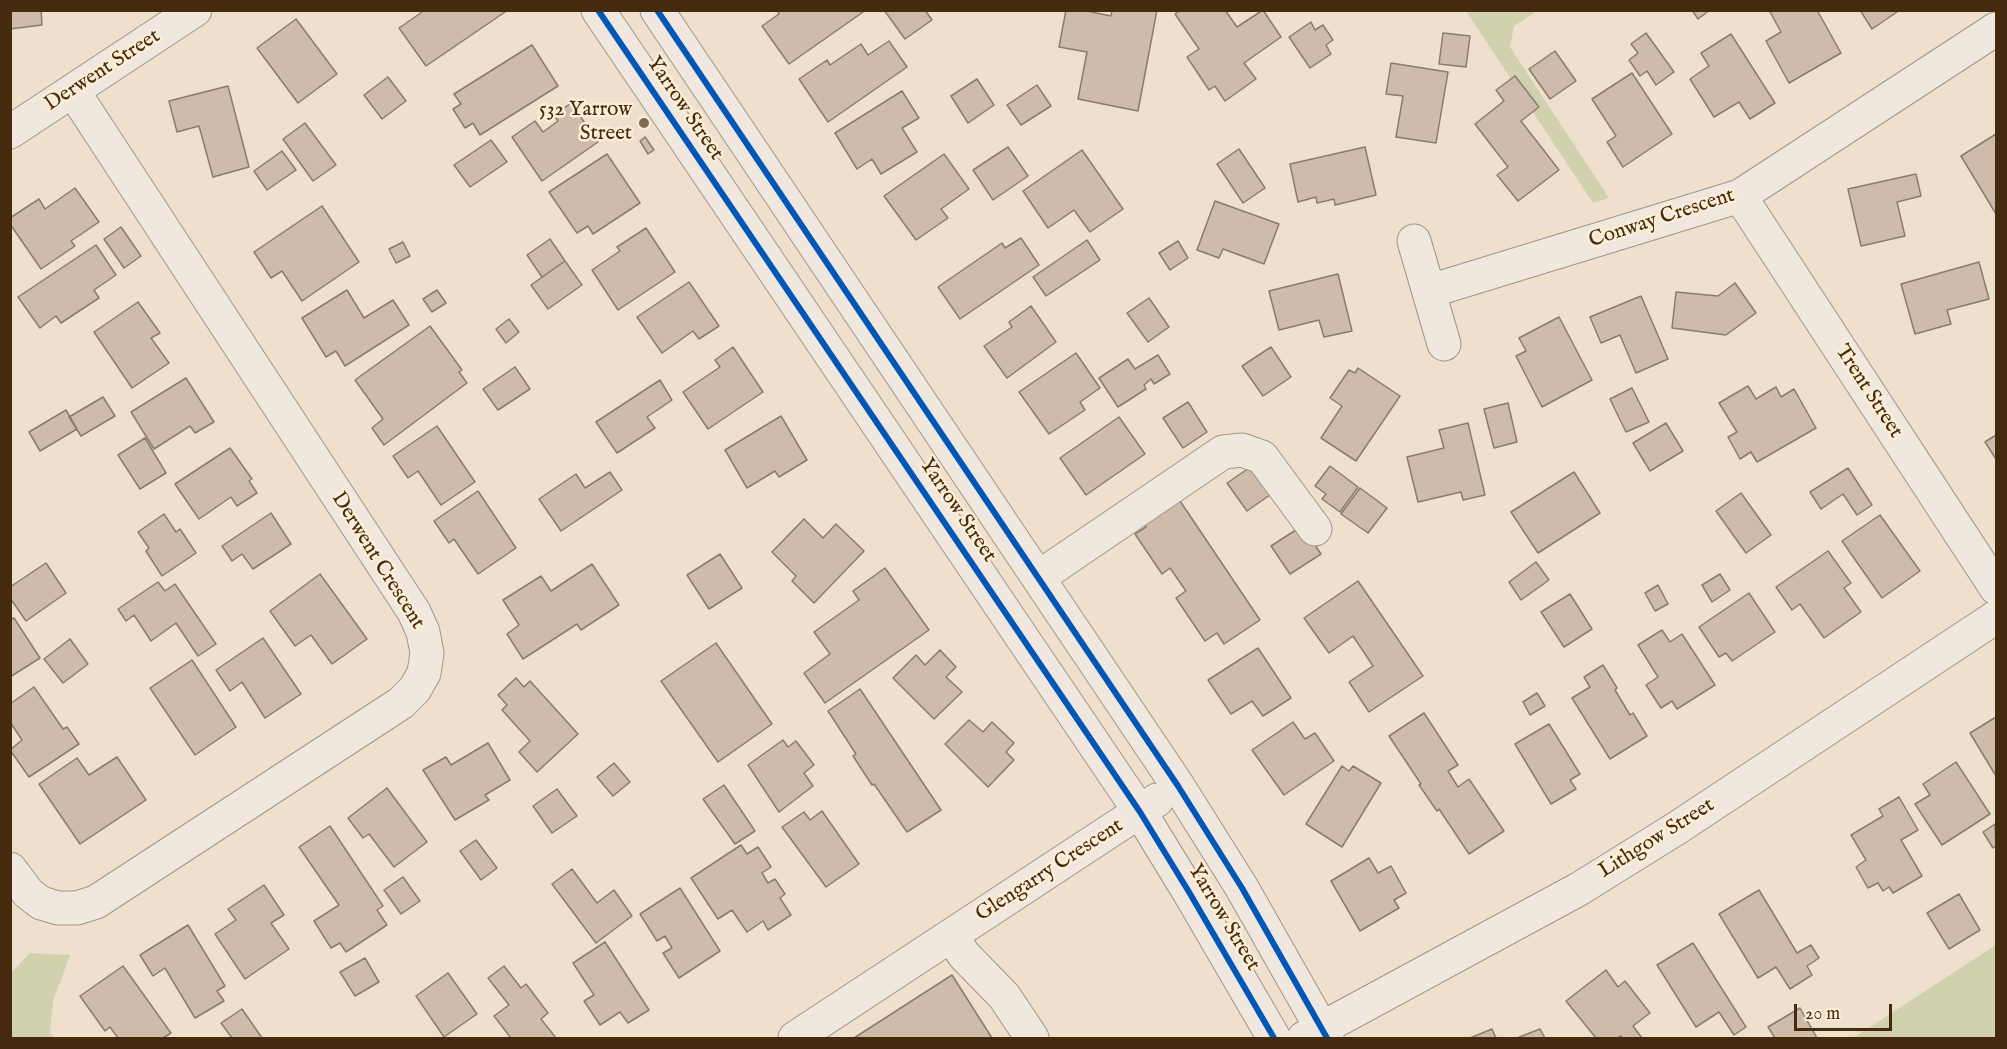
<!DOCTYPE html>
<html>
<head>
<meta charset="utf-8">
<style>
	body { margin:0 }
	#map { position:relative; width:2007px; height:1049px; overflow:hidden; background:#eee0cd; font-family:"IM FELL English",serif }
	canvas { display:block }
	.frame { position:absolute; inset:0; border:12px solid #462a0e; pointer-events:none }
	.scale { position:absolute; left:1794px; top:1004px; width:98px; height:27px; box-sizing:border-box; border:3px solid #462a0e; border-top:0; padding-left:8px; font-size:18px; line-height:21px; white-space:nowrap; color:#462a0e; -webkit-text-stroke:4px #fcedd6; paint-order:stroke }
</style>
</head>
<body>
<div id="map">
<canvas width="2007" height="1049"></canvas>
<div class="frame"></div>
<div class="scale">20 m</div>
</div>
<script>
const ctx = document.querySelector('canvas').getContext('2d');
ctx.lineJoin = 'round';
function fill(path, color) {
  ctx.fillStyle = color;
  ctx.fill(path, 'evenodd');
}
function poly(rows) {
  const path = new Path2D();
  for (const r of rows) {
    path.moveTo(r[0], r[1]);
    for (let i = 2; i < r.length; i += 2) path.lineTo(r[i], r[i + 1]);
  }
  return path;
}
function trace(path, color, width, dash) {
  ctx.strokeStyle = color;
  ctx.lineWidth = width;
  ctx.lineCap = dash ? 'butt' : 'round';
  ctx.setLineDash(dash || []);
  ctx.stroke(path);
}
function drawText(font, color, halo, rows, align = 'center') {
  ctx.font = font + ' "IM FELL English",serif';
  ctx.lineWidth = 5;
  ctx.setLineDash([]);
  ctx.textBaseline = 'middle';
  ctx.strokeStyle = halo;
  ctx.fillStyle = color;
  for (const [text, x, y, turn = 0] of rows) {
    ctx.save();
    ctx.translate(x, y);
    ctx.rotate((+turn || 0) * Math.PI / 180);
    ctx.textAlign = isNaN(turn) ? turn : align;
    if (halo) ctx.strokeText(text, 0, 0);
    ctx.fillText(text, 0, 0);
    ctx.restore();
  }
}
fill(poly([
	[1466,11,1537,11,1514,26,1510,47,1609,198,1593,203],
	[1996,945,1996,1038,1853,1038],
	[30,953,70,955,53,1001,50,1032,54,1038,11,1038,11,973]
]), '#d1d1af');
const building = poly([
	[10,10,41,10,42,25,10,29,10,10],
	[425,10,508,10,426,66,399,28,425,10],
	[777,10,866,10,789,64,762,26,779,14,777,10],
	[884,10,925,10,932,20,905,39,884,10],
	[1066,10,1082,10,1111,16,1112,10,1157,10,1138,111,1078,99,1087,52,1059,47,1066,10],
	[1180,10,1225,10,1237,27,1263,10,1281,37,1244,63,1256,79,1225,101,1215,86,1209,90,1187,57,1199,49,1175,14,1180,10],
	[1692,10,1710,10,1698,19,1692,10],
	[1769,10,1817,10,1841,53,1789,83,1766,41,1781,32,1769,10],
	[1860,10,1900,10,1872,29,1860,10],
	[296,19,337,74,298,103,257,48,296,19],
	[1311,22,1315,30,1323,25,1333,40,1326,45,1331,54,1310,68,1289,37,1311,22],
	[1443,33,1470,36,1466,67,1439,64,1443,33],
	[1646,33,1674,72,1656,85,1647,71,1640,76,1629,60,1638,53,1631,44,1646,33],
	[1731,34,1775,103,1750,119,1739,102,1714,117,1690,79,1709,66,1701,53,1731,34],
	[889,41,907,67,828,122,799,79,827,60,830,65,861,44,868,55,889,41],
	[532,45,558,86,480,135,473,123,465,128,453,109,461,104,454,94,532,45],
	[1555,51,1576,81,1550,99,1529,69,1555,51],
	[1391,63,1448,72,1436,143,1396,137,1403,96,1386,94,1391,63],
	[1632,73,1672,134,1623,167,1607,142,1616,136,1592,99,1632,73],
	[1515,76,1539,107,1521,121,1559,170,1518,201,1497,175,1508,167,1475,124,1504,101,1496,90,1515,76],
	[388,77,406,101,382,119,364,95,388,77],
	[977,79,994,105,968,123,951,96,977,79],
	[1037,85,1051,106,1021,125,1007,105,1037,85],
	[228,86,249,167,213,177,199,126,177,132,169,101,228,86],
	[902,91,919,118,902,128,917,152,881,174,872,159,857,169,835,133,902,91],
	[571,103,598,142,542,181,512,137,535,121,543,132,558,121,554,115,571,103],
	[305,123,336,165,313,181,283,139,305,123],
	[1996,134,1996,214,1961,156,1996,134],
	[645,137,654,150,648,154,640,141,645,137],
	[491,140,507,162,470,187,454,165,491,140],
	[1008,147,1028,176,993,200,973,170,1008,147],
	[1365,147,1376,195,1335,205,1334,199,1317,203,1316,197,1298,202,1290,164,1365,147],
	[1239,149,1265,188,1243,203,1217,164,1239,149],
	[1082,150,1123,209,1090,232,1074,210,1048,228,1023,191,1082,150],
	[282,151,296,170,267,190,254,171,282,151],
	[607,154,640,203,593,234,588,226,577,233,549,192,607,154],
	[944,154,969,189,941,209,948,218,916,240,884,196,944,154],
	[1916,174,1921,196,1897,202,1905,236,1861,246,1848,189,1916,174],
	[75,188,99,222,71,241,75,246,41,269,10,224,10,218,39,199,45,209,75,188],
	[1215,201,1279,224,1264,264,1223,249,1219,258,1197,250,1215,201],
	[322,206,359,262,302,301,282,271,271,278,254,252,322,206],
	[121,227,141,256,124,268,104,239,121,227],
	[646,228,675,272,618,310,592,270,620,251,617,247,646,228],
	[1021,238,1039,265,960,319,938,287,1002,243,1005,248,1021,238],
	[550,239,565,261,542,277,527,255,550,239],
	[1087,240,1100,260,1046,296,1033,277,1087,240],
	[1178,241,1188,258,1170,270,1159,253,1178,241],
	[403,242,410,256,396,263,389,249,403,242],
	[96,245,116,275,94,290,99,298,61,323,56,316,40,328,18,297,96,245],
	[565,261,582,285,548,309,531,285,565,261],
	[1979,262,1989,299,1947,310,1951,324,1915,334,1901,284,1979,262],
	[1338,274,1352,331,1324,337,1319,320,1279,330,1269,291,1338,274],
	[689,282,719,326,699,339,693,331,662,353,637,317,689,282],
	[1735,283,1756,313,1726,335,1672,328,1676,292,1718,296,1735,283],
	[347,290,364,318,393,300,409,325,345,366,336,351,326,357,302,318,347,290],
	[437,290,446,303,432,312,423,299,437,290],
	[1641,296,1668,359,1636,373,1620,335,1601,343,1590,317,1641,296],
	[1149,298,1169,327,1148,342,1127,313,1149,298],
	[138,302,160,333,151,338,169,363,132,388,94,332,138,302],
	[1031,306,1056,342,1007,378,984,346,1012,327,1009,322,1031,306],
	[1559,317,1592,380,1542,407,1516,356,1526,351,1519,338,1559,317],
	[509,319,519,332,506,343,496,329,509,319],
	[430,326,462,370,459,372,467,383,384,445,372,428,383,419,355,380,430,326],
	[733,347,763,392,708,429,683,392,720,367,715,360,733,347],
	[1271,347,1291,377,1263,396,1242,366,1271,347],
	[1076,353,1100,388,1080,402,1085,410,1049,434,1019,392,1076,353],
	[1158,355,1170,374,1154,384,1151,379,1144,385,1146,389,1118,407,1099,378,1128,359,1135,369,1158,355],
	[515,367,530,389,498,410,483,389,515,367],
	[1358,368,1400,396,1356,461,1321,438,1342,406,1330,398,1349,370,1355,373,1358,368],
	[186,378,214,422,195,433,190,426,154,449,131,412,186,378],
	[660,380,672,400,647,417,655,428,617,453,596,422,660,380],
	[1748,386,1756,399,1776,387,1781,397,1794,389,1816,428,1757,462,1751,452,1740,459,1728,437,1737,432,1719,403,1748,386],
	[1632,388,1649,422,1626,432,1610,399,1632,388],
	[103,397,115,416,81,436,69,417,103,397],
	[1188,402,1207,432,1183,448,1163,418,1188,402],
	[1508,403,1517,442,1494,448,1484,409,1508,403],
	[66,410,77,429,40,451,29,432,66,410],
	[781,416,807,460,779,477,775,471,747,488,725,450,781,416],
	[1119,417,1145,454,1086,495,1060,458,1119,417],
	[1468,423,1485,495,1463,500,1461,492,1418,502,1407,457,1444,448,1439,430,1468,423],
	[1666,423,1683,451,1650,471,1633,443,1666,423],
	[437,426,475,482,441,505,418,471,408,478,393,456,437,426],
	[1996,435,1996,459,1985,442,1996,435],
	[145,438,166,473,140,489,118,455,145,438],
	[230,448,252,479,249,481,257,493,237,506,231,497,199,519,175,484,230,448],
	[1258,462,1277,490,1247,511,1227,483,1258,462],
	[1330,466,1358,487,1340,512,1322,499,1326,494,1315,486,1330,466],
	[1848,468,1872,505,1857,515,1843,494,1821,509,1810,492,1848,468],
	[610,472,622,490,561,531,539,499,576,474,585,488,610,472],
	[1574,472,1600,513,1538,553,1511,512,1574,472],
	[1360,488,1387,508,1368,533,1341,514,1360,488],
	[478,491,516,548,478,574,454,539,449,543,434,521,478,491],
	[1741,493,1771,535,1746,553,1716,511,1741,493],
	[1176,495,1260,620,1224,644,1217,633,1205,641,1176,598,1186,591,1170,568,1162,574,1135,534,1146,527,1141,519,1176,495],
	[271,513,291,544,253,569,242,554,232,561,222,546,271,513],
	[164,514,176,532,180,529,196,553,162,576,146,551,149,548,138,532,164,514],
	[1880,515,1920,571,1882,598,1842,541,1880,515],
	[804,519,823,538,836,524,864,551,814,603,792,581,796,576,772,552,804,519],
	[1302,526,1321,554,1290,574,1271,546,1302,526],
	[1828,551,1851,583,1844,588,1861,612,1824,638,1800,604,1792,610,1776,587,1828,551],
	[720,554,742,588,709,609,687,575,720,554],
	[1536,562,1549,580,1521,600,1509,582,1536,562],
	[46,563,66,593,26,621,10,598,10,587,46,563],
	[592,564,619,605,581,630,577,624,523,659,507,634,519,625,503,600,541,576,551,591,592,564],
	[885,568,929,630,825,703,804,673,830,654,814,632,859,600,853,591,885,568],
	[320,574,367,639,332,664,311,635,295,646,270,611,320,574],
	[1720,574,1730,590,1712,602,1702,585,1720,574],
	[1358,581,1423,676,1369,712,1349,682,1373,666,1353,636,1329,653,1304,618,1358,581],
	[158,582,165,591,175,584,216,644,198,656,176,623,151,641,134,615,126,621,118,609,158,582],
	[1658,585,1668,604,1655,611,1645,593,1658,585],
	[1749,593,1775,632,1732,661,1726,653,1719,657,1699,627,1749,593],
	[1570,594,1592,629,1564,647,1541,612,1570,594],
	[14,618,40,658,10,677,10,620,14,618],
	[1662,630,1670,642,1682,634,1715,685,1677,709,1672,701,1661,708,1646,685,1658,677,1638,645,1662,630],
	[263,638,301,694,265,718,242,682,230,691,216,670,263,638],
	[70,639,88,664,63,683,44,659,70,639],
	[716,643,772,724,718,762,661,681,716,643],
	[1258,648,1291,698,1263,716,1252,701,1231,714,1208,680,1258,648],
	[940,650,956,667,946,677,962,692,934,719,893,678,916,655,925,665,940,650],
	[192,660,236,727,195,755,150,688,192,660],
	[1603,665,1617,688,1615,690,1630,715,1633,713,1647,736,1610,759,1572,698,1590,687,1584,677,1603,665],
	[516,678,524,687,530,681,578,734,537,772,519,752,530,741,502,710,507,705,498,695,516,678],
	[34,687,63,729,67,727,79,744,29,777,10,750,22,740,10,722,10,704,34,687],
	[860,689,941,810,907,832,874,784,872,785,853,756,856,754,828,711,860,689],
	[1537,693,1545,706,1530,715,1523,702,1537,693],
	[1424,713,1458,765,1448,771,1458,787,1469,779,1504,831,1469,854,1439,809,1437,811,1419,785,1421,784,1389,736,1424,713],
	[1996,717,1996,776,1970,733,1996,717],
	[969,720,983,732,992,722,1014,743,1006,752,1014,760,988,787,945,744,969,720],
	[1293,722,1305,739,1315,733,1334,761,1284,795,1252,750,1293,722],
	[1549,724,1580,774,1570,780,1576,789,1551,804,1515,744,1549,724],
	[783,740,788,747,796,741,814,765,804,773,813,786,779,812,748,765,783,740],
	[488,743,510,780,485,795,489,800,455,820,423,770,446,757,451,765,488,743],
	[117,757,146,800,80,844,39,784,77,758,89,775,117,757],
	[1956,762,1990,814,1942,845,1915,804,1930,795,1923,784,1956,762],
	[614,763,630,782,613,796,597,777,614,763],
	[1342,766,1349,771,1353,766,1381,783,1342,847,1306,824,1342,766],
	[724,785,755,831,735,844,703,799,724,785],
	[387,788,427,842,394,867,369,834,363,838,348,818,387,788],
	[557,789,577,816,552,833,533,806,557,789],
	[1899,797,1918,830,1901,840,1922,876,1893,893,1889,887,1883,891,1878,883,1868,888,1856,867,1866,860,1851,835,1883,816,1879,809,1899,797],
	[822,811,859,864,826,887,782,827,804,812,810,820,822,811],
	[1995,824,1996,846,1993,848,1983,832,1995,824],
	[330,826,383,906,377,910,387,925,346,952,340,943,331,948,314,921,339,905,299,847,330,826],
	[476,840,497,868,481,880,460,851,476,840],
	[741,845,747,854,758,847,771,867,762,873,768,883,775,879,785,894,780,898,791,915,768,930,763,921,747,932,732,910,718,919,691,878,741,845],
	[1369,858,1378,873,1391,866,1406,893,1394,900,1399,908,1360,931,1331,881,1369,858],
	[572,869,597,903,614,890,632,916,596,943,552,884,572,869],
	[403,877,420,901,401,914,384,890,403,877],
	[264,885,284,915,271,923,289,949,245,979,215,934,236,920,228,909,264,885],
	[680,888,720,951,679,978,663,953,672,948,665,936,657,941,640,914,680,888],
	[1759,890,1797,953,1811,945,1819,958,1807,966,1812,975,1790,989,1776,967,1758,978,1719,914,1759,890],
	[1959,894,1980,930,1949,949,1927,913,1959,894],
	[188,925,225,986,217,991,224,1001,195,1018,165,968,153,976,140,955,188,925],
	[605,942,649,1010,628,1023,620,1012,600,1025,584,1001,594,995,573,963,605,942],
	[1693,943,1746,1027,1734,1035,1719,1012,1696,1027,1657,965,1693,943],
	[365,958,379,982,355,996,340,972,365,958],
	[123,966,171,1033,163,1038,118,1038,110,1027,105,1031,80,996,123,966],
	[504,966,521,988,526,984,548,1013,541,1019,556,1038,511,1038,494,1016,509,1005,488,978,504,966],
	[1606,970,1618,987,1625,981,1650,1013,1633,1026,1642,1038,1623,1038,1621,1036,1617,1038,1596,1038,1566,1001,1606,970],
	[448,973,477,1014,444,1037,416,996,448,973],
	[952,975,992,1038,854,1038,952,975],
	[1800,1008,1817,1038,1775,1038,1768,1027,1800,1008],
	[242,1009,262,1038,232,1038,221,1023,242,1009],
	[1492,1029,1496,1038,1470,1038,1492,1029],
	[1540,1029,1545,1038,1517,1038,1540,1029]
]);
fill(building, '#cebbaa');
trace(building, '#887c6e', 1.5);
const minor = poly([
	[598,10,1140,812,1189,892,1274,1038],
	[657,10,1178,786,1242,888,1327,1038],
	[10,132,195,10],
	[1740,196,1996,588],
	[1414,241,1444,344],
	[1430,291,1740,196,1996,29],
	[1039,577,1223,452,1242,450,1262,457,1315,529],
	[10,869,28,893,41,903,58,908,77,908,96,902,401,703,415,689,424,673,427,653,423,632,414,612,73,91],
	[951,936,964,955,1004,996,1032,1038],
	[795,1038,1157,800],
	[1304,1038,1579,889,1677,828,1996,617]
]);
trace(minor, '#a09587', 35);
trace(minor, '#f0e8df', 33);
trace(poly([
	[598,10,1140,812,1189,892,1274,1038],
	[657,10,1178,786,1242,888,1327,1038]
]), '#0057b8', 6);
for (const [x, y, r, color] of [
	[644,123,6,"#816a51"]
]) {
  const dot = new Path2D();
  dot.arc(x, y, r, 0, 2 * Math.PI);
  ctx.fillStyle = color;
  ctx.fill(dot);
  trace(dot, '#fcedd6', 2);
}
drawText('21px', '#462a0e', '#fcedd6', [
	["Derwent Street",103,71,-33],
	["Yarrow Street",684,109,56],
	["Conway Crescent",1662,219,-18],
	["Trent Street",1868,392,57],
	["Yarrow Street",957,511,56],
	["Derwent Crescent",377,561,58],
	["Lithgow Street",1657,839,-32],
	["Glengarry Crescent",1050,871,-33],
	["Yarrow Street",1223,918,59]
]);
drawText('21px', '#462a0e', '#fcedd6', [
	["532 Yarrow",632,111],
	["Street",632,135]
], 'right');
</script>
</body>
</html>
